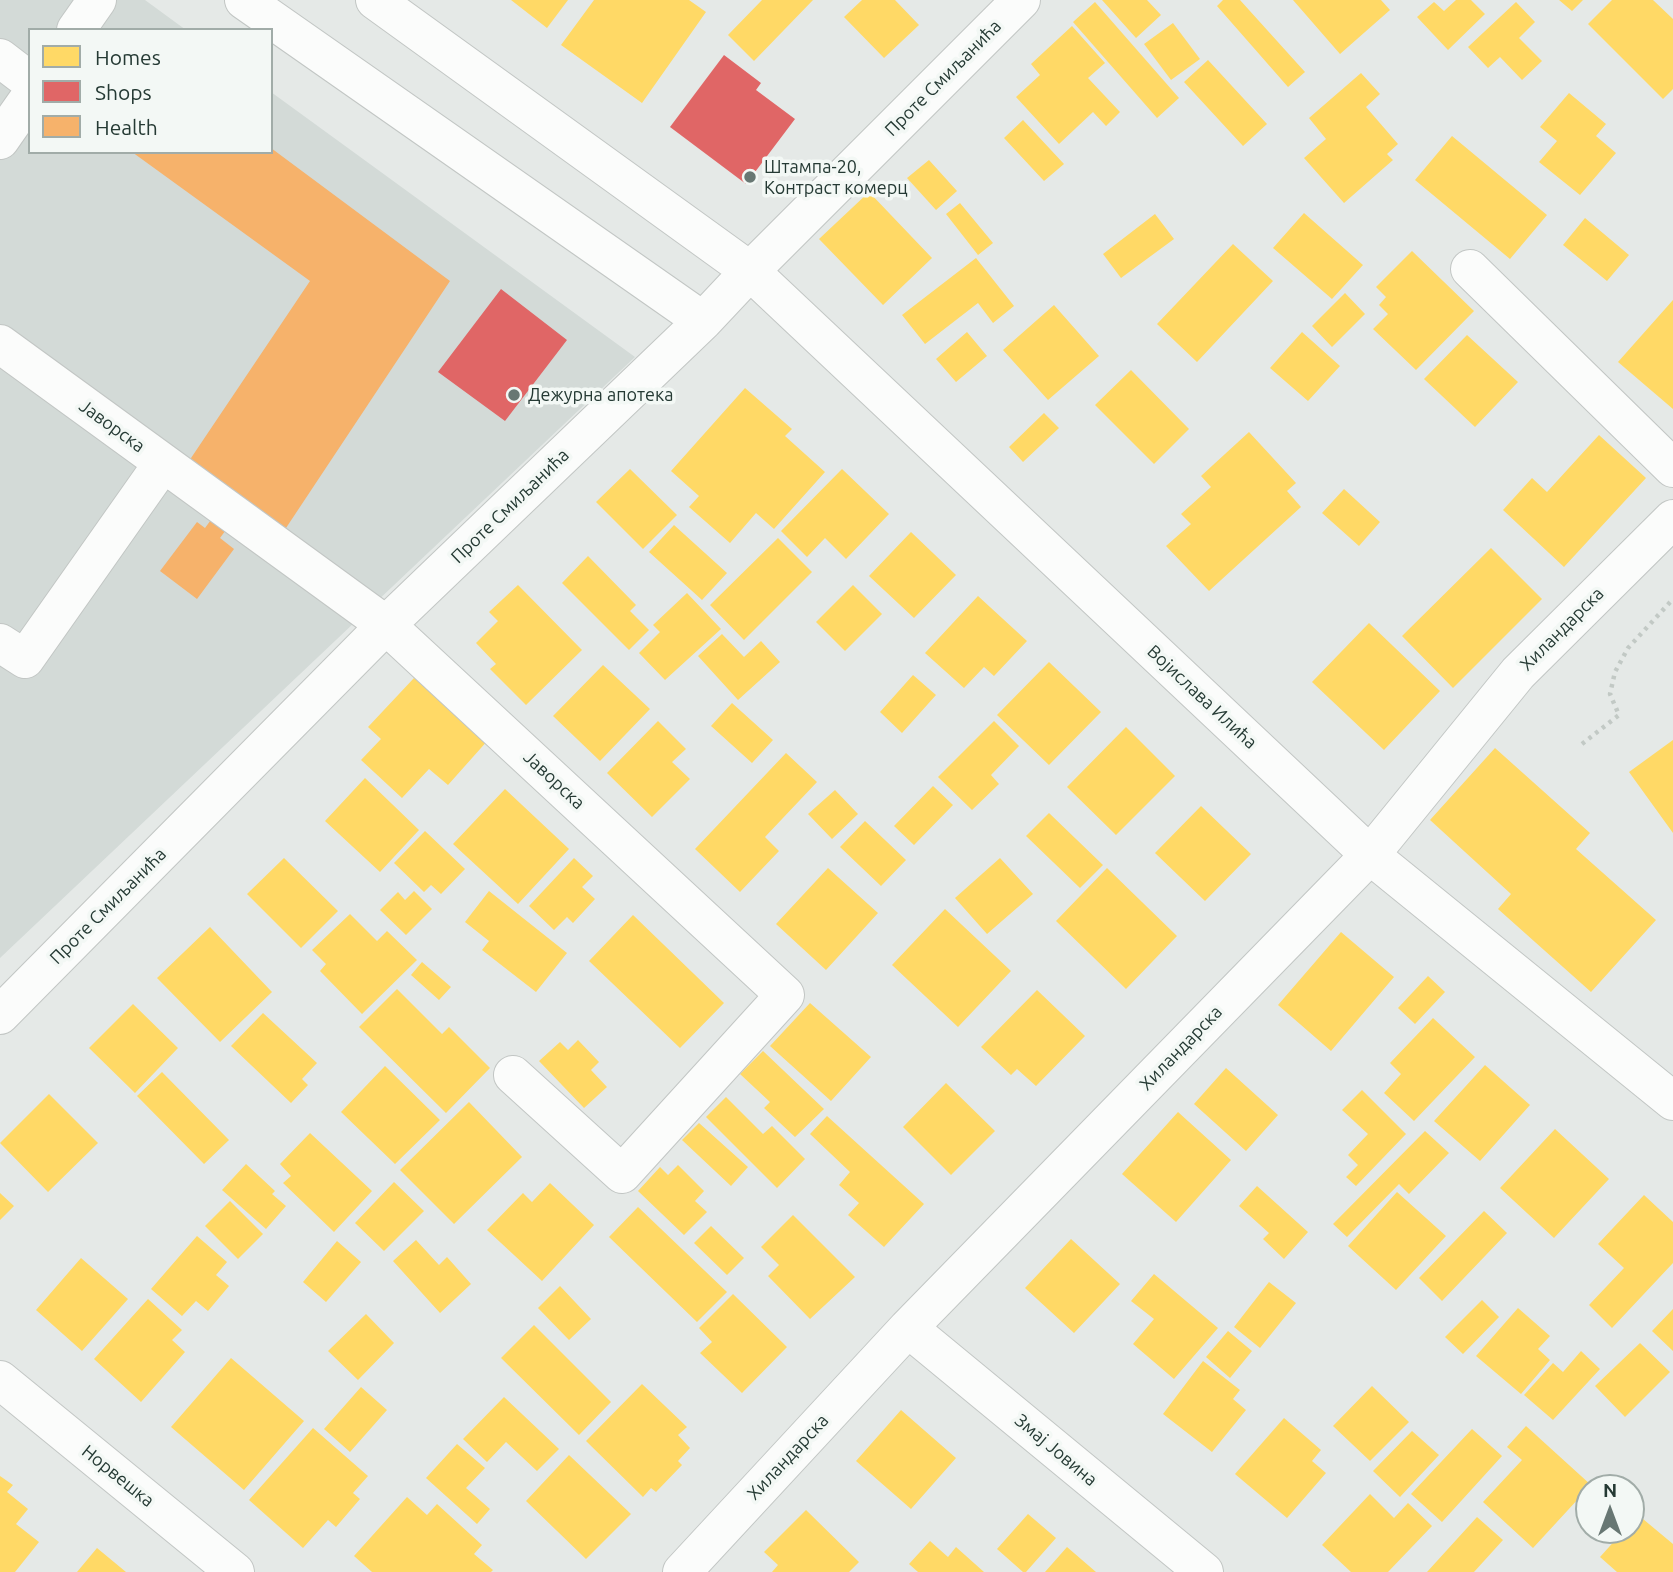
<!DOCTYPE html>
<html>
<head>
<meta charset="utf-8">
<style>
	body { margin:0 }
	#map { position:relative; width:1673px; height:1572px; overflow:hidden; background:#e5e9e7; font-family:Ubuntu,sans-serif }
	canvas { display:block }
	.legend { position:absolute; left:28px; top:28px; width:245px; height:126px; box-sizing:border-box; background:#f3f8f5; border:2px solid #a1aca8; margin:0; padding:9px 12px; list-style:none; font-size:21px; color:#253a34 }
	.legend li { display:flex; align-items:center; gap:14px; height:35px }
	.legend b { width:35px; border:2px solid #a1aca8 }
	.north { position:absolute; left:1575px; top:1474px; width:70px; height:70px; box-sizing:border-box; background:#f3f8f5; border:2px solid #a1aca8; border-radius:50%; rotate:0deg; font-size:19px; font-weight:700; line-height:28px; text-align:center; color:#253a34 }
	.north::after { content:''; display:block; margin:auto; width:24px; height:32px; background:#687773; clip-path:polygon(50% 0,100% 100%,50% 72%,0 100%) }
</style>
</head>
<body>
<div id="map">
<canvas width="1673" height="1572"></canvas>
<ul class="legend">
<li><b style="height:19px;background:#ffd966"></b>Homes</li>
<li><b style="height:19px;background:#e06666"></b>Shops</li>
<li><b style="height:19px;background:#f6b26b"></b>Health</li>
</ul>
<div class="north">N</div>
</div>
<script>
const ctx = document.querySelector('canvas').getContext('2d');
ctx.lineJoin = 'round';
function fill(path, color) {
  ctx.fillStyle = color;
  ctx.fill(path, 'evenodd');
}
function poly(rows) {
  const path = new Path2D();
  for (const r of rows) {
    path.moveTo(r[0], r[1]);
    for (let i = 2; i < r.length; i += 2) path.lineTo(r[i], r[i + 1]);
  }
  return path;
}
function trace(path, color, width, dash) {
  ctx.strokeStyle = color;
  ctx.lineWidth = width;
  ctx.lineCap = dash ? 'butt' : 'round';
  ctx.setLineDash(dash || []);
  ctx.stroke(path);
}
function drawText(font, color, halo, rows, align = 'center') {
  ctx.font = font + ' Ubuntu,sans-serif';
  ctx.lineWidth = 7;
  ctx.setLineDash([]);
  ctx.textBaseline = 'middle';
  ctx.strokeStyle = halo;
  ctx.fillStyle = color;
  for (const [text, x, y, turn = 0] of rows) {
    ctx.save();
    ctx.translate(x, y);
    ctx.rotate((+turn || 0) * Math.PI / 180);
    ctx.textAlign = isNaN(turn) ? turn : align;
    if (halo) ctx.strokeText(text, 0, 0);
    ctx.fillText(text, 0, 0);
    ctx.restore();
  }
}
fill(poly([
	[0,0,145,0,186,30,30,30,30,152,271,152,271,92,635,357,0,958]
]), '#d3dad7');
fill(poly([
	[511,0,568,0,547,28],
	[594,0,689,0,706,12,642,103,561,45],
	[762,0,813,0,754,61,728,35],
	[862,0,895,0,919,25,884,58,844,17],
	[1102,0,1147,0,1161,15,1136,38],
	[1223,0,1240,0,1305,72,1288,87,1217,6],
	[1293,0,1381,0,1390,10,1340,54],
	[1456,0,1471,0,1485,14,1448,50,1417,17,1434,2,1444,11],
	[1559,0,1583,0,1572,11],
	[1612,0,1653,0,1673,19,1673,89,1663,99,1588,24],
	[1095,2,1179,98,1157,118,1073,22],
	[1516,2,1535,22,1519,38,1542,61,1522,80,1500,57,1488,68,1468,47],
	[1173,23,1200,59,1171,80,1144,44],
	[1072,26,1105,63,1088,78,1120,112,1106,126,1093,112,1059,144,1016,97,1040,75,1031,64],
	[1208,60,1267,124,1243,146,1184,82],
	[1361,73,1380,94,1366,107,1398,144,1387,154,1393,160,1344,203,1304,158,1326,139,1309,118],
	[1569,93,1606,124,1596,136,1616,153,1580,195,1539,162,1557,141,1540,127],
	[1023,120,1064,164,1044,181,1004,138],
	[1452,136,1547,215,1510,259,1415,180],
	[929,160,957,191,936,210,907,178],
	[869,192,932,258,883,305,819,239],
	[960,203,993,243,978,255,946,214],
	[1304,213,1363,265,1332,299,1273,248],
	[1155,214,1174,239,1121,278,1103,254],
	[1585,218,1629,255,1607,281,1563,245],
	[1233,244,1273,281,1197,362,1157,324],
	[1412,251,1474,311,1416,370,1373,329,1388,314,1379,305,1386,297,1376,287],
	[976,258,1014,306,993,323,978,303,925,344,902,315],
	[1345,293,1365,314,1332,347,1312,326],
	[1673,300,1673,409,1618,362],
	[1054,305,1099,356,1048,400,1003,350],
	[967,332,987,356,956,382,936,359],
	[1302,332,1340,366,1308,401,1270,368],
	[1467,335,1518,382,1475,427,1424,379],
	[1131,370,1189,429,1154,464,1095,405],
	[745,388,792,429,785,436,825,472,774,529,756,513,730,543,689,507,699,496,671,471],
	[1044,413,1059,428,1023,462,1009,447],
	[1249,432,1296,483,1287,491,1301,507,1209,591,1166,546,1191,524,1181,514,1211,487,1201,476],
	[1599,435,1646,478,1564,567,1503,510,1532,478,1547,492],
	[630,469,677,515,643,549,596,502],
	[842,469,889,514,846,559,825,538,807,557,781,531],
	[1344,489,1380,522,1359,546,1322,513],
	[674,525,727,573,702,600,649,552],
	[911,532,956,575,914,618,869,576],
	[778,538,812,572,744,640,710,605],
	[1491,548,1542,599,1453,688,1402,636],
	[588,556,636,605,630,611,649,630,629,650,562,583],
	[518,585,582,650,526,705,490,669,496,664,476,643,498,621,489,612],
	[853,585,882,614,845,651,816,622],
	[687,593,721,629,665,680,639,653,660,632,653,625],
	[978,596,1027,641,994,676,984,667,964,688,925,653],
	[1369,623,1440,691,1384,750,1312,682],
	[722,634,744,657,761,641,780,662,738,700,698,656],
	[1049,662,1101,712,1049,765,997,715],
	[603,665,650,709,600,761,553,716],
	[913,675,936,695,902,733,880,712],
	[414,678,453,706,489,739,448,785,429,769,402,798,361,760,381,739,368,727],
	[732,703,773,740,752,763,711,726],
	[658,721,686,749,672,762,690,779,652,817,607,773],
	[994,721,1019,746,991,775,999,784,972,810,938,777],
	[1126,727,1175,776,1116,835,1067,787],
	[1673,740,1673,833,1629,772],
	[1495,748,1590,833,1576,849,1656,920,1591,992,1498,909,1511,894,1430,820],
	[786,753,817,782,765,837,779,851,740,892,695,849],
	[365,778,419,830,380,872,325,821],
	[933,786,953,805,914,845,894,826],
	[505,789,569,849,518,904,453,844],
	[835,790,858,814,832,839,808,814],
	[1201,806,1251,854,1205,901,1155,853],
	[1049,813,1103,865,1080,888,1026,836],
	[865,821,906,860,881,886,840,847],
	[425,831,465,869,441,894,431,885,424,892,394,863],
	[284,858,338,911,301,948,247,894],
	[574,858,593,876,582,887,595,899,573,923,567,917,554,930,529,906],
	[1000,858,1033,894,987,934,955,898],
	[828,868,878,913,826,970,776,924],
	[1107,868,1177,936,1126,989,1056,921],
	[414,891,432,909,406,935,380,910,398,892,405,900],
	[489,891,567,953,536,992,482,950,489,941,465,922],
	[945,909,1011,971,958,1027,892,965],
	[350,914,377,941,387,931,417,960,362,1014,320,971,326,964,312,950],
	[633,915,724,1003,680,1048,589,961],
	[210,927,272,992,220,1042,157,978],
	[1341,932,1394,977,1331,1051,1278,1005],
	[422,962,451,987,439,1000,411,975],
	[1428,976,1445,992,1415,1024,1398,1008],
	[397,989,442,1034,449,1027,490,1068,446,1113,359,1027],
	[1037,990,1085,1036,1036,1086,1017,1069,1011,1075,981,1047],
	[810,1003,871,1057,831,1101,770,1046],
	[133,1004,178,1048,135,1093,89,1048],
	[263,1013,317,1063,302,1079,308,1085,291,1103,231,1046],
	[1433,1018,1475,1057,1414,1121,1384,1093,1401,1074,1390,1063],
	[578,1040,599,1062,591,1070,607,1087,584,1108,539,1061,560,1042,568,1050],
	[763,1051,824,1109,795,1137,764,1108,770,1102,740,1074],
	[1485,1065,1530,1105,1480,1161,1434,1121],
	[385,1066,440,1120,395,1164,341,1112],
	[1226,1068,1278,1115,1246,1151,1194,1104],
	[162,1072,229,1140,204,1164,137,1096],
	[946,1083,995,1131,951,1175,903,1127],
	[1362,1090,1406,1134,1356,1186,1346,1177,1358,1165,1348,1155,1368,1134,1342,1110],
	[49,1094,98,1143,48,1192,0,1143],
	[726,1097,763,1134,772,1126,805,1159,777,1188,706,1117],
	[469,1102,522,1157,454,1224,400,1170],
	[1178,1112,1231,1160,1176,1222,1122,1174],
	[827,1116,924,1204,884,1247,848,1215,859,1203,839,1185,850,1172,810,1134],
	[699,1123,748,1167,731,1186,682,1140],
	[1555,1129,1609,1179,1554,1238,1500,1188],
	[1425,1131,1449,1153,1409,1194,1399,1184,1347,1237,1333,1224],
	[310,1133,372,1191,334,1232,283,1183,291,1176,280,1164],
	[246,1164,275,1191,272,1194,286,1206,266,1229,222,1190],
	[678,1165,704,1191,695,1201,707,1212,684,1235,638,1191,660,1167,668,1175],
	[394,1182,424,1211,384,1251,355,1223],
	[550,1183,594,1225,542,1281,487,1230,523,1193,532,1202],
	[1257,1186,1308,1232,1284,1259,1263,1239,1269,1233,1239,1206],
	[1397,1192,1446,1236,1396,1290,1348,1246],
	[0,1193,14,1206,0,1220],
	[1644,1195,1673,1222,1673,1263,1612,1328,1589,1305,1624,1268,1598,1244],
	[230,1201,263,1234,238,1259,205,1226],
	[638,1207,727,1292,697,1322,609,1237],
	[1484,1211,1507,1233,1442,1301,1419,1278],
	[793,1215,855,1277,810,1319,768,1276,779,1265,761,1247],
	[711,1226,744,1258,727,1275,694,1243],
	[197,1236,227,1262,216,1275,229,1286,208,1311,196,1301,182,1316,151,1289],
	[1071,1239,1120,1284,1074,1333,1025,1288],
	[416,1240,439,1265,447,1257,471,1284,440,1313,393,1261],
	[337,1241,361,1262,326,1302,303,1282],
	[81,1258,128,1299,82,1351,36,1310],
	[1154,1274,1218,1328,1174,1379,1133,1344,1154,1319,1131,1301],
	[1269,1282,1296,1303,1260,1348,1234,1327],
	[560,1286,591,1319,569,1340,538,1308],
	[733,1294,787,1347,742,1393,700,1353,712,1342,699,1328],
	[148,1299,182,1330,172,1340,185,1352,141,1402,94,1359],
	[1482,1300,1499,1317,1463,1354,1445,1337],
	[1518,1308,1550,1336,1538,1349,1550,1360,1521,1394,1476,1356],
	[1673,1309,1673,1351,1652,1331],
	[366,1314,394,1343,358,1380,328,1351],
	[534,1325,611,1402,579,1435,501,1358],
	[1228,1331,1252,1351,1230,1378,1206,1357],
	[1640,1343,1670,1372,1625,1417,1595,1386],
	[1581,1351,1600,1369,1553,1420,1524,1395,1553,1363,1563,1372],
	[231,1358,304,1421,244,1490,171,1427],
	[1203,1361,1240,1390,1233,1399,1246,1410,1212,1452,1163,1414],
	[642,1384,687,1427,678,1435,690,1448,678,1461,682,1465,656,1492,651,1488,643,1497,586,1441],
	[1372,1386,1409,1422,1370,1461,1333,1426],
	[361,1387,387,1410,350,1452,324,1429],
	[504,1397,559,1449,537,1471,506,1442,487,1462,463,1439],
	[901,1410,956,1458,911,1509,856,1461],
	[1284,1418,1321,1450,1312,1461,1326,1473,1287,1518,1235,1474],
	[1526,1426,1591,1485,1533,1548,1483,1502,1522,1460,1507,1447],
	[313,1428,368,1476,353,1493,360,1499,336,1527,328,1520,303,1548,249,1500],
	[1472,1429,1502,1456,1442,1522,1411,1494],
	[1412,1431,1439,1455,1400,1497,1373,1471],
	[457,1444,485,1468,466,1488,490,1509,477,1524,426,1478],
	[569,1455,631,1514,586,1559,526,1501],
	[0,1476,13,1485,7,1492,28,1509,16,1524,39,1542,15,1572,0,1572],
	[1370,1494,1394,1518,1408,1503,1432,1526,1388,1572,1351,1572,1322,1545],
	[407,1497,427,1515,437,1504,482,1545,474,1554,493,1570,491,1572,372,1572,354,1556],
	[1631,1509,1673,1544,1673,1572,1617,1572,1600,1557,1618,1537,1610,1530,1631,1530],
	[806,1510,859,1562,849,1572,772,1572,778,1565,764,1552],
	[1028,1514,1056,1538,1026,1572,1023,1572,997,1549],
	[1477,1517,1503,1540,1474,1572,1427,1572],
	[930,1541,948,1557,956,1547,984,1572,918,1572,909,1564],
	[1067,1547,1096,1572,1045,1572],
	[97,1548,126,1572,77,1572]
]), '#ffd966');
fill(poly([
	[724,55,761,83,756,90,795,119,746,184,670,127],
	[501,289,567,340,505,421,438,372]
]), '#e06666');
fill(poly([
	[271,148,450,281,284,531,189,461,310,281,132,152,271,152],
	[216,513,231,523,220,538,234,549,197,599,160,571,197,522,205,528]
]), '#f6b26b');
const minor = poly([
	[244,0,703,321],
	[375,0,750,271,1370,855,1673,1101],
	[76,30,97,0],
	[0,58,30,81],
	[0,140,30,97],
	[1470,269,1673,468],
	[0,344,386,625,785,995,622,1174,513,1075],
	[0,643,25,659,163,463],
	[0,1015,386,625,703,321,750,271,1021,0],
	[908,1328,1204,1572],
	[0,1380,235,1572],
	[682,1572,908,1328,1370,855,1518,673,1673,519]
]);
trace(minor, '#c2c6c4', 40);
trace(poly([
	[1582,744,1619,715,1610,694,1615,672,1628,648,1673,599]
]), '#c2c9c5', 4.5, [3.5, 5]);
trace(minor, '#fbfcfb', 38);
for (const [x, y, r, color] of [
	[750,177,7,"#687773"],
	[514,395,7,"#687773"]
]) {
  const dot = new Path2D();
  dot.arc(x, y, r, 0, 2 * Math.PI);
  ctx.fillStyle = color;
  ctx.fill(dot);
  trace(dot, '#f3f8f5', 2.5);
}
drawText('18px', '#253a34', '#f3f8f5', [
	["Проте Смиљанића",943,78,-45],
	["Јаворска",112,426,36],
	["Проте Смиљанића",510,506,-44],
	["Хиландарска",1562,629,-45],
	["Војислава Илића",1202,697,43],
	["Јаворска",554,780,43],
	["Проте Смиљанића",108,906,-45],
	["Хиландарска",1181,1048,-46],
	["Змај Јовина",1056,1450,40],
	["Хиландарска",788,1457,-47],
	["Норвешка",118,1476,39]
]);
drawText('18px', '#253a34', '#f3f8f5', [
	["Штампа-20,",764,167],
	["Контраст комерц",764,188],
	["Дежурна апотека",528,395]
], 'left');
</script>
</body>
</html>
